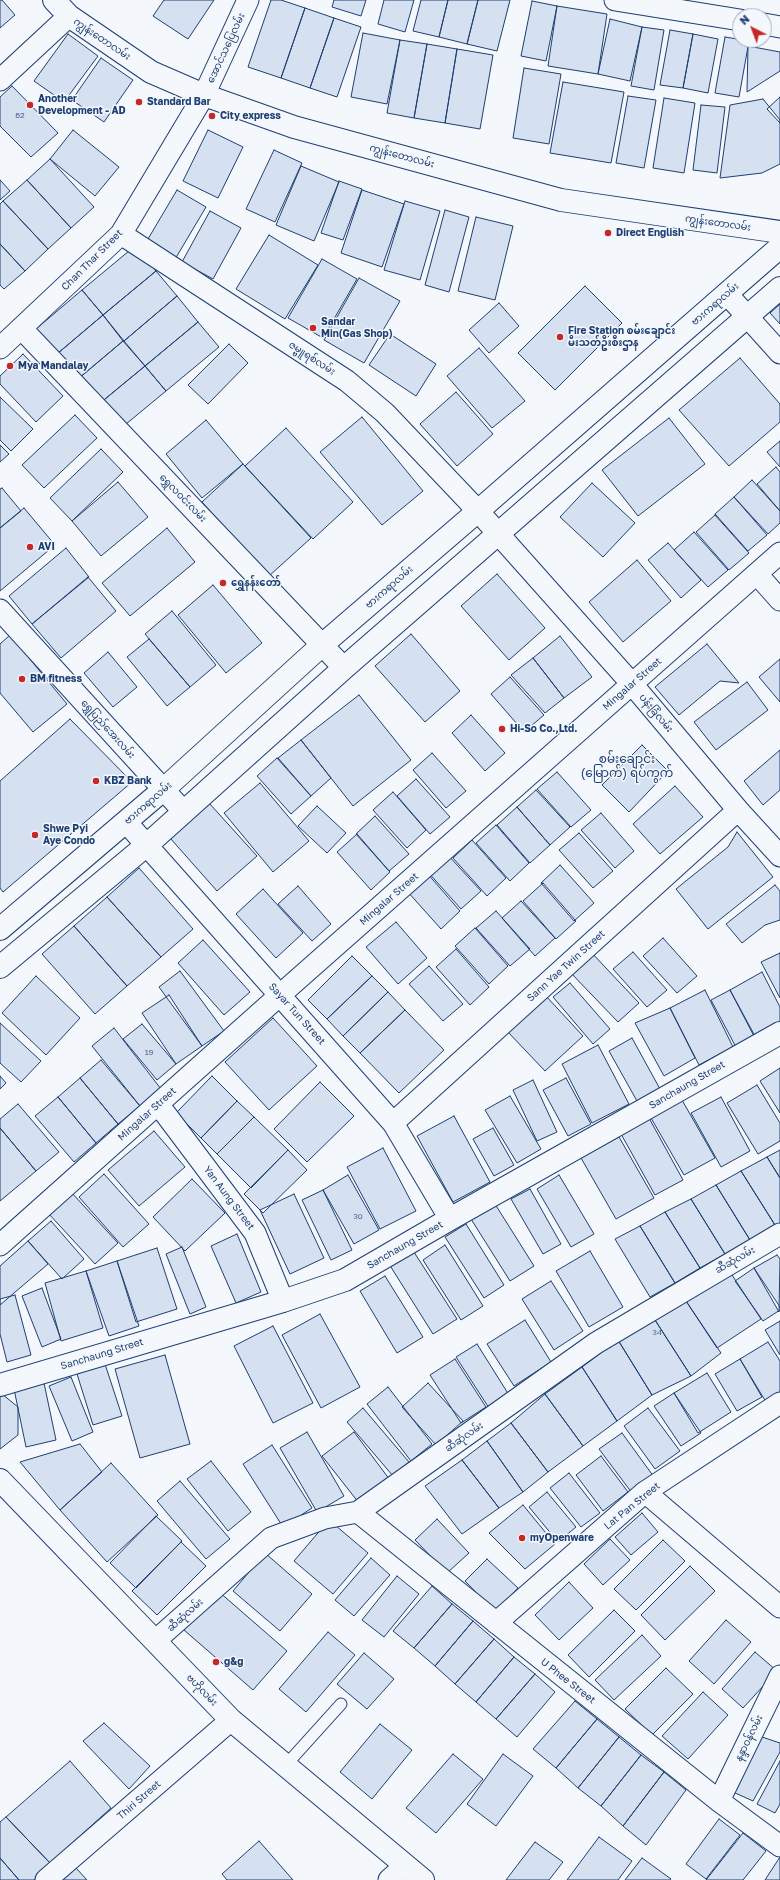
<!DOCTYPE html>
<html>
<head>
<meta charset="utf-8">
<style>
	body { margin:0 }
	#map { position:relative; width:780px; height:1880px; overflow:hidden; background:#f4f7fb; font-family:"Golos Text",sans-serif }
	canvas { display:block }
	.north { position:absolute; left:732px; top:8px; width:40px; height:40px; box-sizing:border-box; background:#f4f7fb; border:1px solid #9eadc5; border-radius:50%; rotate:318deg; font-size:11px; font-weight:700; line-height:16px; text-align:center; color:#1d3f73 }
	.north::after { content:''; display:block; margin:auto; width:14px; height:18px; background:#c62828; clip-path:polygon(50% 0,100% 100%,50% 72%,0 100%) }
</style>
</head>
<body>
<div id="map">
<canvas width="780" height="1880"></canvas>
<div class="north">N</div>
</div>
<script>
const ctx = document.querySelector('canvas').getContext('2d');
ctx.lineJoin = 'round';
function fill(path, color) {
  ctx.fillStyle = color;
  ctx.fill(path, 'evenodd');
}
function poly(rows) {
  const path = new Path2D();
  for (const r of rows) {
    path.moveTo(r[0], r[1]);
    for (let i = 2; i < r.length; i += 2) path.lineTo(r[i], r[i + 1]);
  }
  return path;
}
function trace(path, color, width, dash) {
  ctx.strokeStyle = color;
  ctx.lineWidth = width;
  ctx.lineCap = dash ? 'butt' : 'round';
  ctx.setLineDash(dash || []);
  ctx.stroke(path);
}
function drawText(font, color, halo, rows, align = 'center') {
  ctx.font = font + ' "Golos Text","Noto Sans Myanmar",sans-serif';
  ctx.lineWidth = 3;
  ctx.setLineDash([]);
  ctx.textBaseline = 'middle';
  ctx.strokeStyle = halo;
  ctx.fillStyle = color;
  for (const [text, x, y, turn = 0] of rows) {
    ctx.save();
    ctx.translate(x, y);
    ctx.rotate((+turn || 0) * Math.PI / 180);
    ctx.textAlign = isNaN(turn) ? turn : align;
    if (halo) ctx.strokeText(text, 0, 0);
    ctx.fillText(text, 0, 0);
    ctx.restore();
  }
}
const building = poly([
	[0,0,2,0,15,15,0,28,0,0],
	[164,0,214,0,188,39,153,16,164,0],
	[271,0,281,0,305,8,281,78,248,67,271,0],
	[334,0,366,0,361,16,332,7,334,0],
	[384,0,414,0,405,32,378,24,384,0],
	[421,0,448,0,439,37,413,31,421,0],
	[448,0,478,0,467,44,439,37,448,0],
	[478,0,510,0,497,51,467,44,478,0],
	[532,1,557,6,546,61,521,56,532,1],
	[557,6,607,14,598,74,548,66,557,6],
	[305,8,334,18,310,88,281,78,305,8],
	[334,18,361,27,337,97,310,88,334,18],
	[610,19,642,27,630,81,598,74,610,19],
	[642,27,664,30,654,90,631,86,642,27],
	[670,30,693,34,683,88,660,85,670,30],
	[363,33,400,40,387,104,351,97,363,33],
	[68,34,98,56,64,102,34,81,68,34],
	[693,34,718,39,708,93,683,88,693,34],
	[725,37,749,41,739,97,715,93,725,37],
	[400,40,427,44,414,118,387,113,400,40],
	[427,44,457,49,445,123,414,118,427,44],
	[748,46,780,52,780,71,747,92,748,46],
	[457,49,493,55,480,129,445,123,457,49],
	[101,58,133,80,104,122,72,100,101,58],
	[524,68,561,74,549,144,513,138,524,68],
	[563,82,624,92,611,163,550,153,563,82],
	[12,86,58,133,31,157,0,126,0,97,12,86],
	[628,96,656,100,644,168,616,163,628,96],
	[780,97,780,123,767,109,780,97],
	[664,98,695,103,684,173,653,168,664,98],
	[763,99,780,120,780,164,762,173,720,178,730,105,763,99],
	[701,105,725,107,717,173,693,170,701,105],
	[73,130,119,167,95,196,50,159,73,130],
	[208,130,243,147,218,198,183,181,208,130],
	[274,150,302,163,275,222,246,209,274,150],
	[50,159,94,207,71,228,27,180,50,159],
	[301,166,339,182,314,241,276,225,301,166],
	[0,180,10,191,0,200,0,180],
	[27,180,71,228,48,249,3,201,27,180],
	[339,181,362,189,343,240,321,233,339,181],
	[177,190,206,207,174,261,145,244,177,190],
	[362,190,404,204,382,267,341,253,362,190],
	[3,201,48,249,25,271,0,244,0,204,3,201],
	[405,201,440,211,420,280,384,270,405,201],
	[445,210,469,217,449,292,425,285,445,210],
	[210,211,241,228,213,279,182,262,210,211],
	[476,217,513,226,495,300,458,291,476,217],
	[269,235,318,265,285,319,236,289,269,235],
	[0,244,25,271,4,289,0,285,0,244],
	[135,246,156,271,103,315,82,290,135,246],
	[322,259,357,279,323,338,288,318,322,259],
	[156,271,177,296,124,341,103,315,156,271],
	[359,278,400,301,364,363,324,340,359,278],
	[585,286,622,323,555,390,518,353,585,286],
	[82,290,103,315,57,354,36,329,82,290],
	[177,296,198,322,145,366,124,341,177,296],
	[499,303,519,326,489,353,469,330,499,303],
	[780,304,780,324,770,313,780,304],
	[103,315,123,341,78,379,57,354,103,315],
	[198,322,219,347,166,391,145,366,198,322],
	[390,334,436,364,416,396,369,365,390,334],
	[123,341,145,366,99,404,78,379,123,341],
	[229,344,248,363,208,404,188,385,229,344],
	[479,348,525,401,492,428,447,376,479,348],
	[23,354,63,396,36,422,0,384,0,376,23,354],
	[740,358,780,404,780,422,729,466,679,410,740,358],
	[145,366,166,391,120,429,99,404,145,366],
	[456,392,493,434,457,466,420,424,456,392],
	[0,397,33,429,11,451,0,440,0,397],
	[75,415,97,438,44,488,22,465,75,415],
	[362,417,423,491,382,525,320,452,362,417],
	[669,418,705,464,638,516,602,470,669,418],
	[206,420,243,464,202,498,166,454,206,420],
	[286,428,353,502,313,539,245,466,286,428],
	[780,441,780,467,767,452,780,441],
	[0,445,9,454,0,462,0,445],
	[101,449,123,472,72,521,50,498,101,449],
	[243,464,311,538,269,576,202,502,243,464],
	[776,467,780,472,780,511,757,484,776,467],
	[752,480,780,511,780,523,768,534,734,497,752,480],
	[118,482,148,517,101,556,72,521,118,482],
	[592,483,635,523,603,557,560,517,592,483],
	[2,488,21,511,0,528,0,489,2,488],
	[734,497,767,535,748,551,715,514,734,497],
	[24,508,55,545,0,591,0,528,24,508],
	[715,515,749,553,729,570,696,532,715,515],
	[167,528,195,562,130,616,102,583,167,528],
	[694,532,728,570,708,587,674,550,694,532],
	[668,543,701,580,681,598,648,560,668,543],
	[66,548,89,577,32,624,9,596,66,548],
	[637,560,671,601,623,642,589,602,637,560],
	[497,574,545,628,509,660,461,606,497,574],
	[88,577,116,611,61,658,32,624,88,577],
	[213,585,262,643,226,673,178,615,213,585],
	[172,611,216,665,190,687,145,634,172,611],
	[411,634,460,691,425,722,375,666,411,634],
	[10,635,67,704,33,732,0,693,0,644,10,635],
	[560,636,592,677,564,698,533,658,560,636],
	[149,639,190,687,167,706,127,657,149,639],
	[707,644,739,683,720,681,679,715,655,687,707,644],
	[108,652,137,687,113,707,84,673,108,652],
	[533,658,564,698,545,713,511,675,533,658],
	[780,659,780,702,759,677,780,659],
	[510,677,544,715,524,732,491,694,510,677],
	[747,682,768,710,716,750,694,722,747,682],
	[359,695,411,760,353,806,301,740,359,695],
	[471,715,505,753,485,771,452,733,471,715],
	[70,719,132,782,3,892,0,888,0,781,70,719],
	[301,740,331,778,311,796,278,758,301,740],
	[642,745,668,771,629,812,602,785,642,745],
	[780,750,780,790,763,805,744,781,780,750],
	[432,753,466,791,446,808,413,770,432,753],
	[277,758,311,796,291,814,257,776,277,758],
	[557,772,591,810,571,827,537,789,557,772],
	[416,779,450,817,430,834,397,796,416,779],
	[260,783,309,841,273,872,224,813,260,783],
	[675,786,703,817,660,854,633,824,675,786],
	[536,790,570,827,550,845,517,807,536,790],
	[393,792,426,830,407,848,373,810,393,792],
	[209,803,257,856,217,891,170,838,209,803],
	[317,806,346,833,327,853,298,826,317,806],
	[517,807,550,845,530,863,497,825,517,807],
	[601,813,634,851,615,868,581,830,601,813],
	[375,816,409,854,389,871,356,834,375,816],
	[496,825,529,863,510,881,476,843,496,825],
	[737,832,773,877,708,929,676,889,728,847,737,832],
	[579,833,613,871,593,888,559,850,579,833],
	[357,834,390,872,371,890,337,852,357,834],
	[472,840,506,878,487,896,453,858,472,840],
	[447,854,481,891,461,909,427,871,447,854],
	[560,865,594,903,574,921,541,883,560,865],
	[139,868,193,929,161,957,107,897,139,868],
	[427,873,460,911,441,929,407,891,427,873],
	[543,883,576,921,556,939,523,901,543,883],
	[775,885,780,891,780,920,765,925,742,943,726,924,775,885],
	[298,886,331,924,312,941,278,904,298,886],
	[263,889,303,933,276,958,236,914,263,889],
	[107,897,161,957,127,986,74,926,107,897],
	[521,901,555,938,535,956,502,918,521,901],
	[496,911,530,949,510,966,476,928,496,911],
	[396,922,427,958,398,984,366,947,396,922],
	[74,926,127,986,95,1014,42,954,74,926],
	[475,928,508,966,489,984,455,946,475,928],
	[663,938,697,976,677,993,643,956,663,938],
	[203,940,250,992,224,1015,178,963,203,940],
	[456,949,489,987,470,1005,436,967,456,949],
	[589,950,639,1003,618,1022,568,970,589,950],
	[633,952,667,990,647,1007,613,969,633,952],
	[780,953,780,998,761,962,780,953],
	[352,956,372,976,327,1019,308,1000,352,956],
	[429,966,463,1004,443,1021,409,984,429,966],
	[180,971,224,1031,202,1046,159,987,180,971],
	[762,972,780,1007,780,1025,755,1038,730,990,762,972],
	[36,976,80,1018,46,1055,2,1013,36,976],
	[372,976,388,992,343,1036,327,1019,372,976],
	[570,983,610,1029,593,1044,553,997,570,983],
	[705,990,733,1047,699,1065,670,1008,705,990],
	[730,990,756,1038,737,1049,711,1000,730,990],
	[388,992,405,1010,360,1053,343,1036,388,992],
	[169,995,202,1046,176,1064,142,1013,169,995],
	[545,995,583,1036,545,1071,507,1031,545,995],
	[670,1008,695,1058,664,1076,635,1023,670,1008],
	[405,1010,444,1050,399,1093,360,1053,405,1010],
	[273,1018,317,1066,269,1110,225,1062,273,1018],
	[0,1023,41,1061,21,1082,0,1063,0,1023],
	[142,1024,176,1064,157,1080,123,1039,142,1024],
	[114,1028,161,1089,140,1106,92,1046,114,1028],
	[632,1038,660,1089,637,1101,609,1051,632,1038],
	[598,1045,629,1104,592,1123,562,1064,598,1045],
	[101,1060,140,1106,118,1124,80,1078,101,1060],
	[780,1068,780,1113,760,1081,780,1068],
	[0,1076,6,1083,0,1089,0,1076],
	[212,1076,237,1101,201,1138,176,1113,212,1076],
	[80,1078,118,1124,96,1143,58,1097,80,1078],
	[566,1078,591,1124,568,1136,543,1090,566,1078],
	[533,1080,557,1132,537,1141,513,1090,533,1080],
	[320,1082,354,1116,307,1162,274,1129,320,1082],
	[757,1085,780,1123,780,1141,758,1154,727,1103,757,1085],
	[510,1096,541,1149,517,1163,485,1110,510,1096],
	[58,1097,96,1143,74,1162,35,1116,58,1097],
	[721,1097,750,1151,721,1167,691,1113,721,1097],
	[682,1100,715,1158,684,1175,651,1118,682,1100],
	[237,1101,254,1117,217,1154,201,1138,237,1101],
	[18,1104,59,1152,36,1171,0,1128,0,1119,18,1104],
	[454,1116,490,1182,453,1202,417,1136,454,1116],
	[254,1117,288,1150,251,1188,217,1154,254,1117],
	[649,1118,683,1180,655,1195,621,1134,649,1118],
	[0,1128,36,1171,0,1201,0,1128],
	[493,1128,514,1165,494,1176,473,1139,493,1128],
	[154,1131,185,1167,139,1206,108,1170,154,1131],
	[619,1137,654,1198,616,1219,581,1158,619,1137],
	[383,1148,416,1211,380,1229,347,1167,383,1148],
	[288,1150,307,1170,263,1213,244,1194,288,1150],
	[780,1150,780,1178,767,1157,780,1150],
	[767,1157,780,1178,780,1223,775,1225,741,1171,767,1157],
	[741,1171,775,1225,750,1240,716,1185,741,1171],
	[104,1174,149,1224,123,1247,79,1197,104,1174],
	[348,1175,379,1230,354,1244,323,1190,348,1175],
	[559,1175,594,1234,571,1247,537,1189,559,1175],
	[192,1179,225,1213,185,1251,153,1217,192,1179],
	[716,1185,750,1240,725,1254,691,1199,716,1185],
	[530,1189,561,1244,543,1254,511,1199,530,1189],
	[323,1190,352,1250,331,1260,302,1200,323,1190],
	[71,1192,118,1243,95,1264,48,1213,71,1192],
	[294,1194,324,1258,290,1274,260,1210,294,1194],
	[691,1199,725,1254,700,1268,665,1212,691,1199],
	[495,1204,534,1266,510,1281,471,1219,495,1204],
	[665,1212,700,1268,675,1283,640,1226,665,1212],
	[51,1221,84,1259,62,1279,28,1241,51,1221],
	[466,1224,504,1285,484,1298,445,1237,466,1224],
	[640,1226,675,1283,650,1297,615,1239,640,1226],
	[237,1234,261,1292,236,1303,211,1246,237,1234],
	[28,1241,48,1264,0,1305,0,1266,28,1241],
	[445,1245,483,1306,461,1320,423,1260,445,1245],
	[182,1247,206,1307,190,1314,166,1254,182,1247],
	[157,1248,177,1309,136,1322,117,1261,157,1248],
	[412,1249,457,1319,433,1334,389,1264,412,1249],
	[590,1251,623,1307,589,1327,556,1271,590,1251],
	[777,1255,780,1259,779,1312,754,1268,777,1255],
	[117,1261,139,1326,109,1336,86,1271,117,1261],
	[754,1268,780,1307,780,1310,763,1321,735,1281,754,1268],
	[86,1271,103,1328,61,1341,45,1283,86,1271],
	[730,1272,761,1319,717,1348,686,1301,730,1272],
	[385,1276,423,1337,397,1353,360,1291,385,1276],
	[551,1281,583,1331,554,1350,522,1299,551,1281],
	[42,1288,61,1339,42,1347,22,1296,42,1288],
	[15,1295,31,1355,7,1362,0,1334,0,1299,15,1295],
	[686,1301,721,1353,691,1376,655,1320,686,1301],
	[320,1314,360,1387,321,1408,282,1335,320,1314],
	[525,1320,551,1362,514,1386,487,1344,525,1320],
	[655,1320,691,1376,652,1395,618,1340,655,1320],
	[780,1321,780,1355,765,1330,780,1321],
	[273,1326,313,1403,273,1423,234,1346,273,1326],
	[618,1340,652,1395,617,1421,582,1367,618,1340],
	[768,1342,780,1361,780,1394,766,1402,740,1359,768,1342],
	[477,1344,509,1395,489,1408,456,1357,477,1344],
	[165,1355,190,1444,140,1458,115,1369,165,1355],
	[455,1359,486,1407,461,1423,430,1375,455,1359],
	[740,1359,762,1397,737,1411,715,1374,740,1359],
	[105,1364,122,1416,93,1425,77,1374,105,1364],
	[582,1367,617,1421,583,1446,545,1394,582,1367],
	[707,1373,731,1412,698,1433,674,1393,707,1373],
	[71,1377,93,1432,72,1441,49,1386,71,1377],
	[44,1383,56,1440,26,1447,14,1389,44,1383],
	[428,1383,463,1421,436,1445,402,1407,428,1383],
	[388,1387,432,1444,411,1461,367,1404,388,1387],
	[674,1393,701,1433,681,1446,654,1406,674,1393],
	[2,1394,18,1407,18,1435,0,1449,0,1396,2,1394],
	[545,1394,583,1446,548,1472,511,1423,545,1394],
	[363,1408,409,1462,393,1476,347,1422,363,1408],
	[648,1408,680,1451,655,1469,624,1426,648,1408],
	[511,1423,548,1472,523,1492,487,1441,511,1423],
	[307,1432,344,1496,317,1512,280,1448,307,1432],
	[354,1432,390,1480,359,1503,322,1456,354,1432],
	[622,1433,654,1477,632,1493,599,1449,622,1433],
	[487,1441,523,1492,499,1508,462,1460,487,1441],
	[80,1444,102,1472,60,1510,20,1462,80,1444],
	[272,1445,312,1508,283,1527,243,1464,272,1445],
	[601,1456,628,1492,603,1511,576,1475,601,1456],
	[462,1460,499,1508,462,1534,425,1486,462,1460],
	[211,1461,251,1512,228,1531,187,1479,211,1461],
	[111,1463,158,1515,107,1562,60,1510,111,1463],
	[569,1473,600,1513,581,1527,550,1488,569,1473],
	[180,1481,230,1539,206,1559,157,1501,180,1481],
	[547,1492,576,1527,558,1542,529,1507,547,1492],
	[523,1505,555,1544,525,1569,489,1533,523,1505],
	[642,1513,658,1532,631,1555,615,1537,642,1513],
	[156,1516,182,1541,136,1588,110,1563,156,1516],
	[437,1519,469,1553,447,1573,415,1540,437,1519],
	[329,1520,368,1553,333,1594,294,1561,329,1520],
	[610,1539,630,1560,603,1585,584,1564,610,1539],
	[663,1540,685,1561,636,1610,614,1589,663,1540],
	[181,1542,206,1566,157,1615,132,1591,181,1542],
	[265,1553,312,1594,280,1631,233,1591,265,1553],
	[371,1558,390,1575,354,1616,335,1600,371,1558],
	[487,1559,518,1588,495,1612,465,1581,487,1559],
	[690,1566,715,1591,665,1640,641,1615,690,1566],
	[397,1576,419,1594,384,1637,362,1620,397,1576],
	[569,1582,593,1608,559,1640,535,1615,569,1582],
	[432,1586,452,1604,414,1648,393,1631,432,1586],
	[218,1591,287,1651,253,1690,184,1630,218,1591],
	[452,1604,473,1621,435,1666,414,1648,452,1604],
	[614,1610,635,1631,589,1677,568,1655,614,1610],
	[726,1620,751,1642,714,1684,689,1661,726,1620],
	[473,1621,494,1639,455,1684,435,1666,473,1621],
	[328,1632,355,1655,306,1712,279,1689,328,1632],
	[642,1635,661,1656,614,1700,595,1680,642,1635],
	[494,1639,514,1657,476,1702,455,1684,494,1639],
	[755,1652,777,1671,743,1708,722,1689,755,1652],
	[364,1653,394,1679,367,1709,337,1684,364,1653],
	[514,1657,535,1674,496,1719,476,1702,514,1657],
	[666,1668,693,1694,652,1735,625,1709,666,1668],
	[535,1674,555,1692,517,1737,496,1719,535,1674],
	[703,1692,728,1715,688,1759,662,1736,703,1692],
	[575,1701,597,1719,556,1768,533,1749,575,1701],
	[597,1719,619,1737,578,1788,556,1768,597,1719],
	[104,1723,150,1766,129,1789,83,1741,104,1723],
	[380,1724,412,1750,372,1799,340,1772,380,1724],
	[619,1737,641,1755,601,1806,578,1788,619,1737],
	[762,1737,780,1743,780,1752,753,1801,733,1792,762,1737],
	[453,1754,483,1779,436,1833,406,1808,453,1754],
	[503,1754,533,1776,496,1826,467,1804,503,1754],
	[641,1755,664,1772,623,1826,601,1806,641,1755],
	[70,1761,111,1808,50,1863,6,1817,70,1761],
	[780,1761,780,1804,775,1813,757,1804,780,1761],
	[664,1772,686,1790,646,1845,623,1826,664,1772],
	[6,1817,50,1863,34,1880,19,1880,0,1858,0,1822,6,1817],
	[719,1819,740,1835,706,1879,686,1864,719,1819],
	[743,1833,766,1851,743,1880,706,1880,743,1833],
	[599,1837,632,1861,618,1880,567,1880,599,1837],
	[259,1841,293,1880,227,1880,222,1874,259,1841],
	[535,1842,563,1862,549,1880,506,1880,535,1842],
	[780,1857,780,1880,765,1880,780,1857],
	[0,1858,19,1880,0,1880,0,1858],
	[642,1858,671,1879,670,1880,625,1880,642,1858],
	[76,1868,87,1880,63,1880,76,1868]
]);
fill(building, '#d5e0f0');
trace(building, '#1d3f73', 1);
const lane = poly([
	[285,1766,341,1704]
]);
const street = poly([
	[615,0,740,20],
	[764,24,780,27],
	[0,80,69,16],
	[121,234,347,381,385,413,478,511,632,684,738,810,780,856],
	[727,294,780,353],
	[21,328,344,668],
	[0,348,121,234,204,95,248,0],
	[757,574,780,600],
	[0,610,184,812],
	[126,822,393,1123,450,1219],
	[158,1104,255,1233,283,1301],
	[393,1123,738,810],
	[0,1245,280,995,780,553],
	[645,1492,780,1607],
	[358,1512,719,1801,780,1846],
	[496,1623,645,1492,780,1403],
	[155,1641,271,1538,325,1518,358,1512,596,1343,780,1234],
	[719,1801,780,1676],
	[46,1880,231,1720],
	[389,1880,405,1866]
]);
const secondary = poly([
	[54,0,69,16,151,72,204,95,294,127,561,200,780,232],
	[0,1385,283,1301,345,1280,450,1219,780,1033],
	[0,1480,231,1720,423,1880]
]);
const primary = poly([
	[0,929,163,790,322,645,478,511,780,247],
	[0,967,148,844,344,668,780,288]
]);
trace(lane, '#1d3f73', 13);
trace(street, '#1d3f73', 23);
trace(secondary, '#1d3f73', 24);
trace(primary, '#1d3f73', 24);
trace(lane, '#f4f7fb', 11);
trace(street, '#f4f7fb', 21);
trace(secondary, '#f4f7fb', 22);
trace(primary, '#f4f7fb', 22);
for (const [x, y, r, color] of [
	[139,102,4,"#c62828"],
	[30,105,4,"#c62828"],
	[212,116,4,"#c62828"],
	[608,233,4,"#c62828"],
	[313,328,4,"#c62828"],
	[560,337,4,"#c62828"],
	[10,366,4,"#c62828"],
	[30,547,4,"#c62828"],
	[223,583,4,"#c62828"],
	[22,679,4,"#c62828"],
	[502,729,4,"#c62828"],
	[96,781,4,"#c62828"],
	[35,835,4,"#c62828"],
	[522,1538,4,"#c62828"],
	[216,1662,4,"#c62828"]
]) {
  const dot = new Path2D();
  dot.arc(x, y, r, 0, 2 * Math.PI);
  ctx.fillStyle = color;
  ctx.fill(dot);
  trace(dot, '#f4f7fb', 1.5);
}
drawText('8px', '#4b6792', null, [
	["62",20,115],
	["19",149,1052],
	["30",358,1216],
	["34",657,1332]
]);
drawText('10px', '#1d3f73', '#f4f7fb', [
	["ကျွန်းတောလမ်း",102,39,34],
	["အောင်သပြေလမ်း",226,48,-65],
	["ကျွန်းတောလမ်း",402,156,15],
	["ကျွန်းတောလမ်း",718,223,8],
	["Chan Thar Street",92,260,-45],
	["ဗားကရာလမ်း",715,304,-41],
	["ဇမ္ဗူရစ်လမ်း",312,358,33],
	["ရွှေလဝင်းလမ်း",183,498,46],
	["ဗားကရာလမ်း",389,587,-41],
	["Mingalar Street",632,684,-41],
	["ပန်းခြံလမ်း",656,713,50],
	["ရွှေပြည်အေးလမ်း",108,729,48],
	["ဗားကရာလမ်း",148,803,-41],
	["Mingalar Street",389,899,-41],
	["Sann Yae Twin Street",566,966,-42],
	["Sayar Tun Street",297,1014,48],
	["Sanchaung Street",687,1085,-30],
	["Mingalar Street",147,1114,-42],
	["Yan Aung Street",229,1198,53],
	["Sanchaung Street",405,1245,-30],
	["ဆီဆုံလမ်း",735,1260,-30],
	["Sanchaung Street",102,1354,-17],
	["ဆီဆုံလမ်း",464,1437,-35],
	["Lat Pan Street",632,1506,-39],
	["ဆီဆုံလမ်း",185,1615,-42],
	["U Phee Street",568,1681,38],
	["ဗဟိုလမ်း",202,1690,46],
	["နန္ဒာ၀န်လမ်း",749,1738,-64],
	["Thiri Street",139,1800,-41]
]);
drawText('bold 10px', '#1d3f73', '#f4f7fb', [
	["Another",38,99],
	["Development - AD",38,111],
	["Standard Bar",147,102],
	["City express",220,116],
	["Direct English",616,233],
	["Sandar",321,322],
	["Min(Gas Shop)",321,334],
	["Fire Station စမ်းချောင်း",568,331],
	["မီးသတ်ဦးစီးဌာန",568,343],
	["Mya Mandalay",18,366],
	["AVI",38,547],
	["ရွှေနန်းတော်",231,583],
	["BM fitness",30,679],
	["Hi-So Co.,Ltd.",510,729],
	["KBZ Bank",104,781],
	["Shwe Pyi",43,829],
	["Aye Condo",43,841],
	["myOpenware",530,1538],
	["g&g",224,1662]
], 'left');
drawText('12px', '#1d3f73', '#f4f7fb', [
	["စမ်းချောင်း",627,759],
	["(မြောက်) ရပ်ကွက်",627,773]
]);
</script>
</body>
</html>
